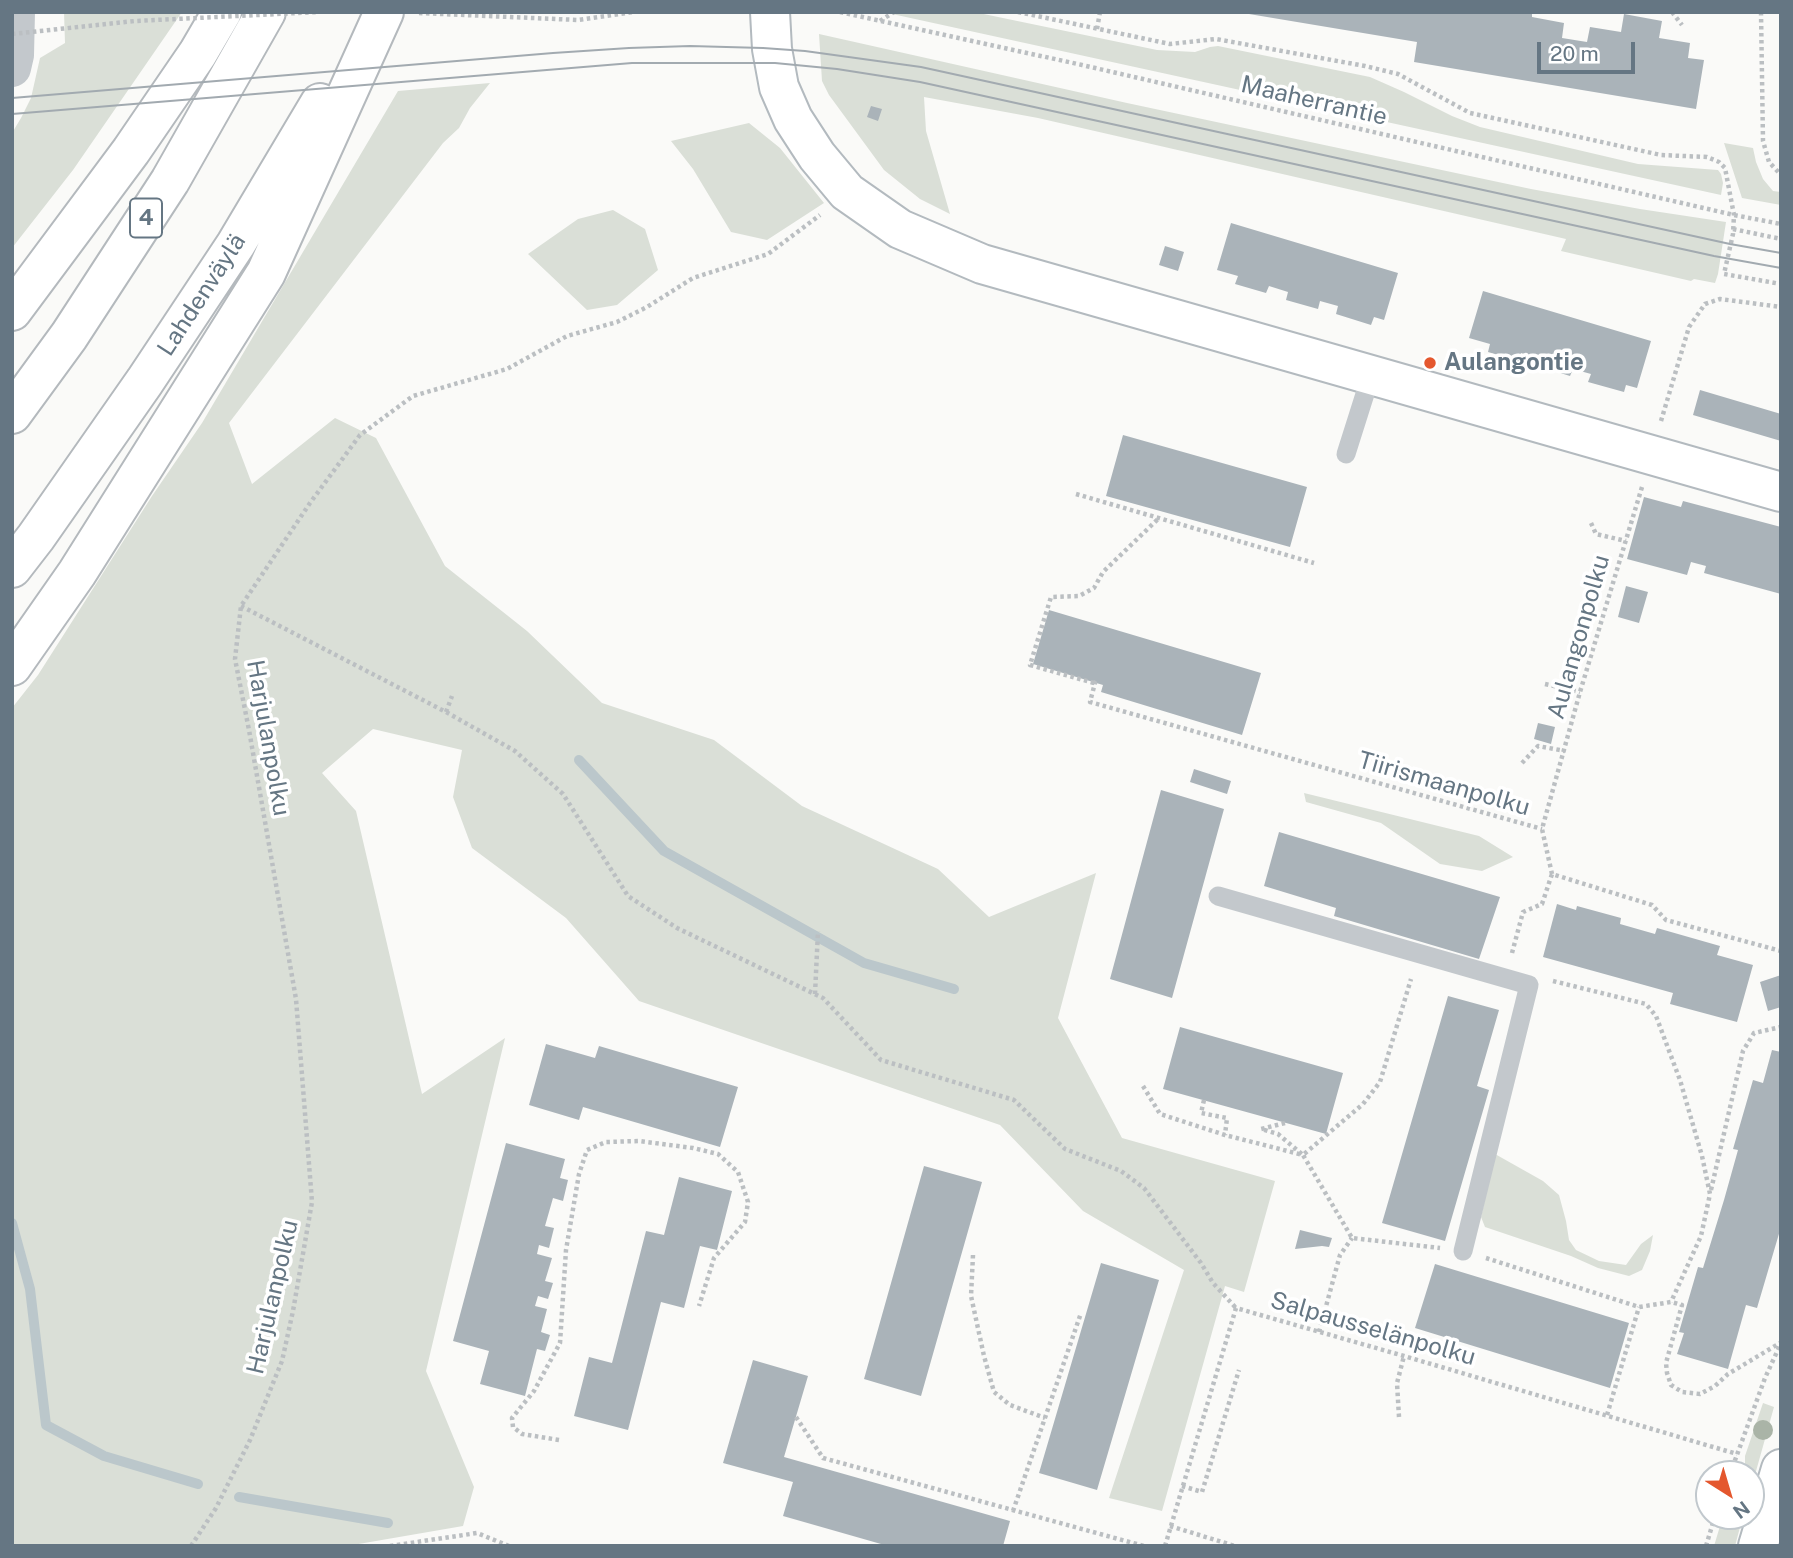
<!DOCTYPE html>
<html>
<head>
<meta charset="utf-8">
<style>
	body { margin:0 }
	#map { position:relative; width:1793px; height:1558px; overflow:hidden; background:#fafaf8; font-family:"Public Sans",sans-serif }
	canvas { display:block }
	.frame { position:absolute; inset:0; border:14px solid #657683; pointer-events:none }
	.north { position:absolute; left:1695px; top:1460px; width:70px; height:70px; box-sizing:border-box; background:#fff; border:2px solid #c1c8cd; border-radius:50%; rotate:143deg; font-size:19px; font-weight:700; line-height:28px; text-align:center; color:#657683 }
	.north::after { content:''; display:block; margin:auto; width:24px; height:32px; background:#e4572e; clip-path:polygon(50% 0,100% 100%,50% 72%,0 100%) }
	.scale { position:absolute; left:1537px; top:42px; width:98px; height:32px; box-sizing:border-box; border:4px solid #657683; border-top:0; padding-left:9px; font-size:21px; line-height:24px; white-space:nowrap; color:#657683; -webkit-text-stroke:5px #fff; paint-order:stroke }
</style>
</head>
<body>
<div id="map">
<canvas width="1793" height="1558"></canvas>
<div class="frame"></div>
<div class="north">N</div>
<div class="scale">20 m</div>
</div>
<script>
const ctx = document.querySelector('canvas').getContext('2d');
ctx.lineJoin = 'round';
function fill(path, color) {
  ctx.fillStyle = color;
  ctx.fill(path, 'evenodd');
}
function poly(rows) {
  const path = new Path2D();
  for (const r of rows) {
    path.moveTo(r[0], r[1]);
    for (let i = 2; i < r.length; i += 2) path.lineTo(r[i], r[i + 1]);
  }
  return path;
}
function trace(path, color, width, dash) {
  ctx.strokeStyle = color;
  ctx.lineWidth = width;
  ctx.lineCap = dash ? 'butt' : 'round';
  ctx.setLineDash(dash || []);
  ctx.stroke(path);
}
function drawText(font, color, halo, rows, align = 'center') {
  ctx.font = font + ' "Public Sans",sans-serif';
  ctx.lineWidth = 7;
  ctx.setLineDash([]);
  ctx.textBaseline = 'middle';
  ctx.strokeStyle = halo;
  ctx.fillStyle = color;
  for (const [text, x, y, turn = 0] of rows) {
    ctx.save();
    ctx.translate(x, y);
    ctx.rotate((+turn || 0) * Math.PI / 180);
    ctx.textAlign = isNaN(turn) ? turn : align;
    if (halo) ctx.strokeText(text, 0, 0);
    ctx.fillText(text, 0, 0);
    ctx.restore();
  }
}
fill(poly([
	[64,12,182,12,73,170,12,248,12,133,21,118,31,98,40,58,65,43],
	[883,12,974,12,1157,50,1195,52,1210,47,1218,46,1370,77,1404,92,1452,116,1480,127,1638,164,1718,170,1721,174,1723,183,1721,195],
	[819,34,1127,103,1531,189,1640,209,1726,222,1718,274,1715,283,1694,279,1691,281,1561,251,1566,239,1038,118,924,97,926,131,950,214,920,199,884,170,829,95,822,81],
	[490,83,470,108,459,128,443,143,229,423,252,484,335,418,376,438,445,566,527,631,602,703,714,740,802,806,938,869,989,917,1096,873,1058,1018,1122,1138,1275,1181,1244,1292,1225,1286,1162,1511,1109,1498,1184,1270,1083,1211,1000,1125,639,1001,566,918,472,848,453,797,462,750,373,729,322,773,356,811,422,1094,505,1038,426,1371,474,1487,463,1526,347,1546,12,1546,12,708,38,675,152,496,202,423,398,91],
	[749,123,780,148,824,203,767,240,731,232,693,169,671,141],
	[1724,143,1753,148,1756,162,1763,179,1773,191,1781,192,1781,205,1742,198],
	[613,210,645,229,658,270,617,305,587,310,528,254,578,219],
	[1304,793,1479,836,1513,857,1482,871,1440,864,1381,823,1306,802],
	[1495,1154,1543,1181,1559,1195,1566,1221,1569,1240,1576,1250,1599,1261,1626,1265,1641,1244,1653,1235,1650,1251,1642,1270,1629,1276,1598,1268,1571,1256,1485,1227,1481,1217],
	[1763,1403,1774,1407,1751,1489,1751,1474,1745,1474,1745,1456],
	[1723,1516,1743,1516,1735,1546,1714,1546]
]), '#dadfd7');
trace(poly([
	[579,760,664,851,864,963,954,989],
	[12,1223,30,1289,46,1425,104,1456,198,1484],
	[239,1497,388,1523]
]), '#bbc7cb', 10);
fill(poly([
	[1249,12,1532,12,1532,17,1564,23,1562,38,1587,42,1590,27,1621,32,1624,14,1662,21,1659,38,1690,43,1688,58,1704,60,1696,109,1414,62,1417,42,1249,14],
	[871,106,882,109,878,121,867,117],
	[1231,223,1398,273,1384,320,1374,317,1371,325,1336,314,1338,306,1320,301,1318,309,1286,300,1288,292,1269,286,1266,293,1235,284,1238,276,1217,270],
	[1165,246,1184,252,1178,271,1159,265],
	[1483,291,1651,341,1637,388,1626,385,1624,392,1588,382,1591,374,1573,369,1570,376,1538,366,1541,359,1521,353,1519,361,1488,352,1490,344,1469,338],
	[1700,390,1781,414,1781,441,1693,415],
	[1123,435,1307,487,1290,547,1106,496],
	[1644,497,1681,507,1683,501,1781,527,1781,594,1704,573,1706,566,1691,562,1687,575,1627,559],
	[1626,586,1648,592,1639,623,1618,617],
	[1049,610,1261,673,1242,735,1101,692,1103,685,1033,664],
	[1538,723,1555,727,1551,744,1534,739],
	[1194,769,1231,781,1227,794,1190,782],
	[1161,790,1224,809,1172,998,1110,979],
	[1279,832,1500,897,1479,959,1334,916,1336,908,1264,886],
	[1557,904,1576,910,1577,906,1621,918,1620,924,1655,934,1657,928,1720,946,1717,955,1753,965,1737,1022,1670,1004,1673,993,1543,957],
	[1781,975,1781,1007,1768,1011,1760,982],
	[1448,996,1499,1010,1477,1086,1489,1090,1445,1241,1382,1223],
	[1180,1027,1343,1073,1326,1134,1163,1089],
	[546,1044,595,1058,599,1046,738,1087,720,1147,583,1107,579,1120,529,1105],
	[1772,1050,1781,1052,1781,1227,1757,1308,1746,1305,1728,1369,1677,1354,1684,1333,1679,1332,1698,1267,1703,1268,1724,1200,1738,1150,1733,1149,1753,1080,1763,1083],
	[506,1143,565,1159,560,1178,568,1180,563,1201,553,1198,545,1226,554,1228,549,1248,539,1245,537,1254,552,1258,545,1281,553,1283,548,1299,538,1296,535,1306,547,1309,541,1332,550,1335,545,1351,537,1349,525,1396,480,1384,489,1351,453,1341],
	[924,1166,982,1182,921,1396,864,1379],
	[679,1177,732,1191,717,1250,700,1246,684,1308,661,1302,628,1430,574,1416,589,1357,612,1363,646,1231,664,1235],
	[1300,1230,1332,1238,1329,1247,1322,1246,1295,1249],
	[1101,1263,1159,1280,1097,1490,1039,1473],
	[1435,1264,1629,1323,1610,1388,1415,1328],
	[753,1360,808,1376,784,1457,1010,1521,1003,1546,888,1546,783,1516,793,1482,723,1463]
]), '#aab3b9');
const secondary = poly([
	[770,12,772,49,779,87,793,119,817,156,847,192,900,229,982,264,1781,492],
	[1758,1546,1781,1469]
]);
const highway = poly([
	[12,311,131,151,198,53,222,12],
	[12,414,69,336,170,181,266,12],
	[12,568,36,537,145,381,236,244,320,103],
	[12,666,77,573,266,273,384,12]
]);
trace(secondary, '#b3babf', 42);
trace(highway, '#b4b9bd', 42);
trace(poly([
	[840,12,1082,65,1734,215,1781,224],
	[1018,12,1170,44,1216,39,1365,66,1398,74,1470,113,1661,155,1707,157,1719,162,1725,168,1734,215,1733,234,1724,274,1781,284],
	[1672,12,1682,25],
	[1761,12,1763,141,1769,162,1781,175],
	[419,13,578,20,634,12],
	[880,21,894,12],
	[1097,29,1100,12],
	[1733,229,1781,239],
	[1661,421,1689,327,1705,304,1720,299,1781,307],
	[1642,487,1580,692,1542,829,1552,874,1652,905,1666,920,1781,951],
	[1076,494,1314,563],
	[1591,523,1596,534,1626,541],
	[241,606,446,712,515,751,563,794,628,896,677,928,823,998,881,1060,1014,1100,1065,1149,1121,1171,1144,1188,1201,1263,1213,1283,1236,1308],
	[1093,682,1095,683,1090,702,1542,829],
	[1094,683,1030,665,1051,597,1079,596,1094,588,1103,572,1159,518],
	[1545,684,1580,692],
	[446,712,452,696],
	[1522,763,1538,746,1565,751],
	[1512,953,1523,912,1542,904,1552,874],
	[1553,981,1646,1004,1656,1016,1680,1080,1702,1156,1710,1194,1701,1236,1671,1302],
	[815,994,818,931],
	[1143,1086,1160,1114,1225,1135,1303,1155,1352,1238,1440,1248],
	[1204,1100,1201,1113,1227,1118,1225,1135],
	[1285,1123,1261,1129,1278,1134,1303,1155,1363,1104,1380,1082,1411,979],
	[1711,1190,1743,1051,1754,1033,1781,1027],
	[973,1255,971,1296,984,1356,994,1392,1010,1405,1045,1418],
	[1486,1258,1639,1307,1671,1302,1682,1305,1666,1363,1667,1373,1671,1385,1682,1392,1700,1394,1715,1386,1728,1374,1780,1343],
	[1319,1332,1340,1255,1352,1238],
	[1607,1415,1639,1307],
	[796,1417,823,1458,1144,1546],
	[1399,1417,1397,1383,1404,1356],
	[559,1440,522,1434,513,1427,512,1418,534,1391,560,1343,566,1250,579,1174,587,1150,606,1142,639,1141,693,1148,718,1154,738,1172,748,1202,745,1222,714,1258,699,1306],
	[1730,1474,1765,1378,1781,1343],
	[1182,1486,1202,1492,1239,1370],
	[1013,1511,1081,1313],
	[1170,1526,1235,1546],
	[191,1546,216,1508,250,1440,282,1361,293,1311,312,1202,296,999,249,730,235,659,241,606,310,503,360,435,413,396,507,369,567,336,617,322,647,307,693,278,768,254,820,215],
	[390,1546,477,1533,509,1546],
	[1165,1546,1236,1308,1404,1356,1737,1454],
	[1706,1546,1715,1516]
]), '#bbbfc2', 4.5, [3.5, 3.5]);
trace(poly([
	[1346,454,1371,375],
	[1218,896,1529,985,1463,1251]
]), '#c3c8cc', 19);
trace(poly([
	[12,68,15,55,16,12]
]), '#c3c8cc', 38);
trace(secondary, '#fff', 38);
trace(highway, '#fff', 38);
trace(poly([
	[12,98,553,53,629,48,690,46,763,48,805,51,921,67,1730,244,1781,253],
	[12,114,632,63,775,63,837,69,920,82,1714,256,1781,268]
]), '#a2aab0', 2);
trace(poly([
	[12,34,135,21,319,12]
]), '#bbbfc2', 4.5, [3.5, 3.5]);
ctx.fillStyle = '#aab4a7';
for (const [x, y] of [
	[1763,1430]
]) {
  ctx.beginPath();
  ctx.arc(x, y, 10, 0, 2 * Math.PI);
  ctx.fill();
}
for (const [x, y, r, color] of [
	[1430,363,7,"#e4572e"]
]) {
  const dot = new Path2D();
  dot.arc(x, y, r, 0, 2 * Math.PI);
  ctx.fillStyle = color;
  ctx.fill(dot);
  trace(dot, '#fff', 2.5);
}
for (const [x, y, w] of [
	[146,218,32]
]) {
  const box = new Path2D();
  box.roundRect(x - w / 2, y - 19.5, w, 39, 5);
  ctx.fillStyle = '#fff';
  ctx.fill(box);
  trace(box, '#657683', 2);
}
drawText('bold 23px', '#657683', null, [
	["4",146,218]
]);
drawText('24px', '#657683', '#fff', [
	["Maaherrantie",1314,101,13],
	["Lahdenväylä",202,295,-57],
	["Aulangonpolku",1579,637,-74],
	["Harjulanpolku",268,738,80],
	["Tiirismaanpolku",1444,784,16],
	["Harjulanpolku",273,1297,-77],
	["Salpausselänpolku",1373,1329,16]
]);
drawText('bold 24px', '#657683', '#fff', [
	["Aulangontie",1444,363]
], 'left');
</script>
</body>
</html>
